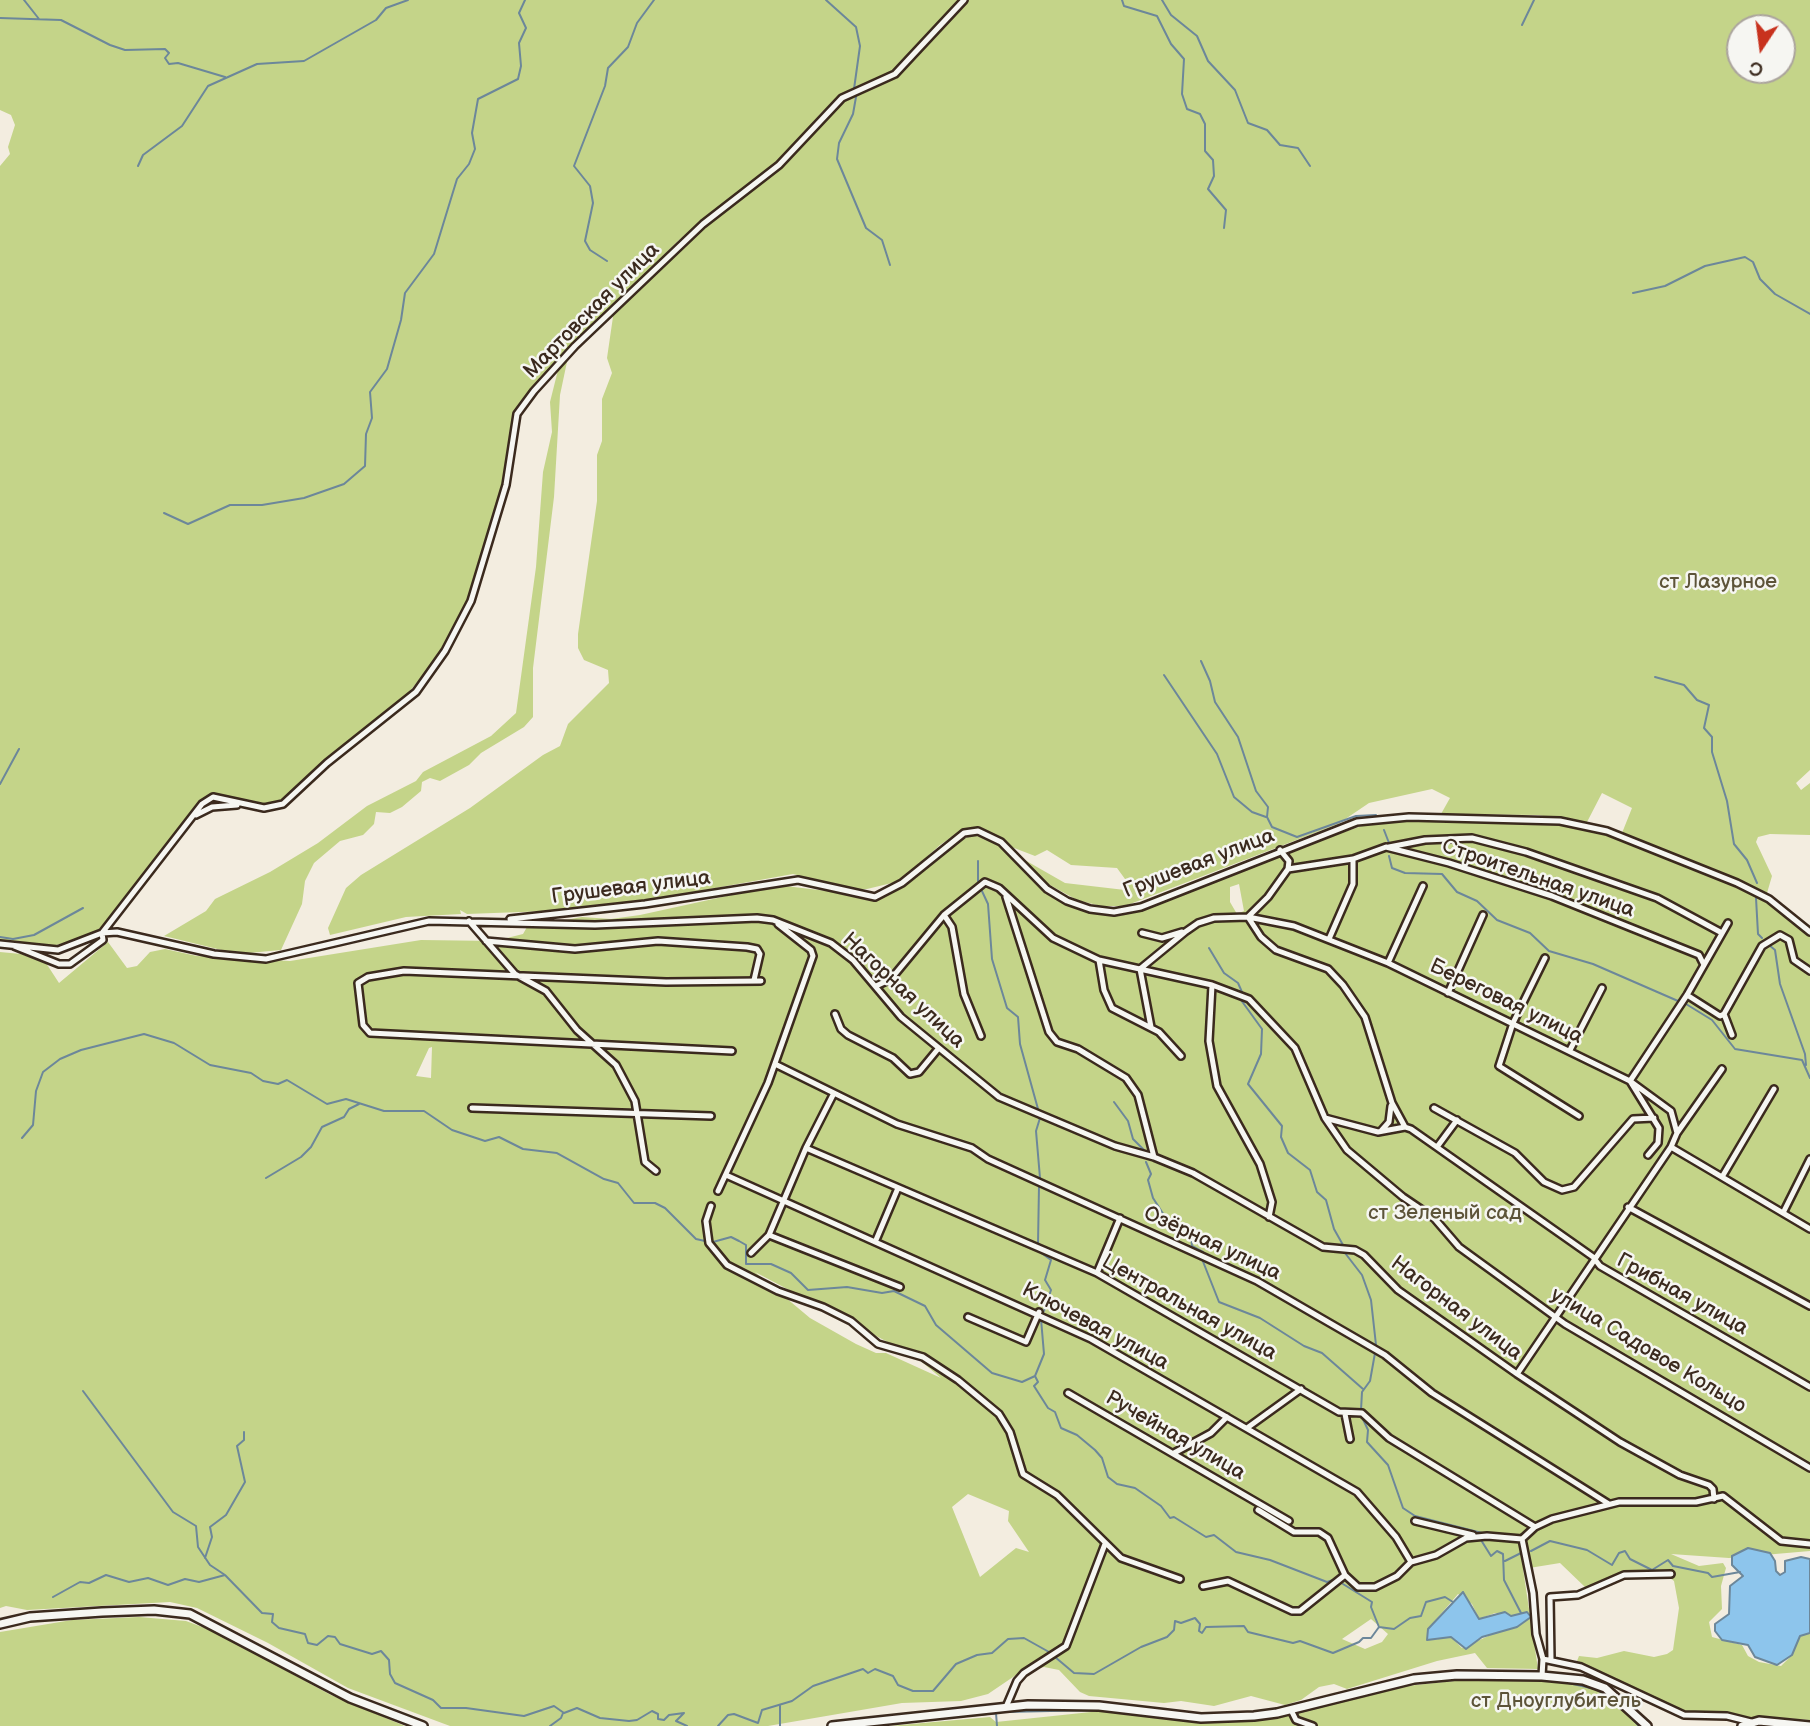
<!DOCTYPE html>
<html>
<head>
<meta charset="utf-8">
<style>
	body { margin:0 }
	#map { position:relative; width:1810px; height:1726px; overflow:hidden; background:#f3ede0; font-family:"Balsamiq Sans",sans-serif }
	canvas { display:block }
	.north { position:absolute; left:1726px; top:14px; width:70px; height:70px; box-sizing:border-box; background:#f6f6f2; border:2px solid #aba49d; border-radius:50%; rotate:193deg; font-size:19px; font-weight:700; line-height:28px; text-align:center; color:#3b2a1e }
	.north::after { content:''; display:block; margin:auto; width:24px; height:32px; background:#c8321e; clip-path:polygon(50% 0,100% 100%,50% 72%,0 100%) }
</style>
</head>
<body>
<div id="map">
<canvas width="1810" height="1726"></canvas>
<div class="north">С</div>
</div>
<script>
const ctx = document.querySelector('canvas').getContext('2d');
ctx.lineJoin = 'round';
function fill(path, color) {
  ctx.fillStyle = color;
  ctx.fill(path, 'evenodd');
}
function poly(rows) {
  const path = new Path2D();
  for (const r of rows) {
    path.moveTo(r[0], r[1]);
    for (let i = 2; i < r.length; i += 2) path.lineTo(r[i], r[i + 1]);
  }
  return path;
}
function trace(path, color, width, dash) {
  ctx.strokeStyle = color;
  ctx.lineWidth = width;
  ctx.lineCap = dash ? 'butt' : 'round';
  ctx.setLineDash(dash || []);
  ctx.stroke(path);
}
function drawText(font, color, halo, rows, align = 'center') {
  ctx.font = font + ' "Balsamiq Sans",sans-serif';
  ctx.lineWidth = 5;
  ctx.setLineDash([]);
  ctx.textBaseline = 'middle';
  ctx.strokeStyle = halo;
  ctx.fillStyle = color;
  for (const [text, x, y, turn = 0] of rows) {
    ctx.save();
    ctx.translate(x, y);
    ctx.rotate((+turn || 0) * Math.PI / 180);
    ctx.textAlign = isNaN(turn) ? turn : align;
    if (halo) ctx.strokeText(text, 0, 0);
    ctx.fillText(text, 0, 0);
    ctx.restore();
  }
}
fill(poly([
	[0,0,960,0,898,68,845,94,822,112,780,160,679,240,564,354,525,398,513,423,504,484,468,602,445,648,409,692,328,760,290,797,275,804,235,804,197,813,200,803,102,927,84,939,51,946,0,941,0,166,10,154,8,147,15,125,11,115,0,110],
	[968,0,1810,0,1810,770,1796,783,1801,790,1810,783,1810,835,1770,834,1758,837,1756,842,1772,876,1767,893,1622,833,1632,808,1602,793,1586,824,1538,815,1441,814,1450,798,1432,789,1369,803,1338,824,1125,906,1101,906,1077,900,1048,884,1023,859,1065,883,1125,890,1125,879,1117,868,1071,865,1047,850,1035,856,1009,846,995,835,979,829,962,830,940,845,900,881,867,889,855,889,793,874,632,903,548,911,467,914,460,910,461,914,406,917,330,935,328,928,346,888,361,875,470,808,543,755,560,746,568,724,609,683,608,670,584,660,578,648,578,634,597,501,597,455,602,441,602,399,612,373,607,358,614,310,685,243,781,168,811,132,846,100,895,77],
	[1740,28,1782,28,1782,70,1740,70],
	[568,357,560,395,554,497,533,668,533,717,524,727,481,753,469,765,440,781,430,778,422,782,421,791,402,807,390,813,376,812,374,824,363,835,340,841,314,863,305,881,302,904,281,950,238,954,164,936,206,911,215,899,270,872,318,843,367,806,416,781,423,772,491,736,516,713,536,567,543,472,552,432,550,402,559,366],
	[1390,821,1570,825,1612,837,1738,886,1765,900,1810,935,1810,1551,1729,1558,1671,1554,1699,1566,1723,1563,1726,1568,1721,1586,1722,1609,1709,1622,1712,1637,1742,1645,1748,1656,1759,1662,1781,1666,1792,1655,1800,1636,1810,1633,1810,1720,1767,1717,1759,1721,1697,1711,1680,1712,1577,1661,1579,1656,1597,1658,1624,1651,1654,1657,1667,1654,1673,1650,1679,1608,1674,1581,1670,1578,1610,1580,1585,1587,1560,1563,1523,1569,1538,1669,1487,1668,1475,1653,1437,1661,1347,1689,1334,1684,1319,1687,1301,1700,1285,1705,1251,1696,1214,1706,1181,1701,1164,1703,1089,1696,1080,1692,1059,1670,1044,1667,1016,1675,988,1694,961,1701,902,1703,768,1726,450,1726,348,1688,268,1643,197,1608,170,1602,27,1610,6,1606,0,1608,0,952,21,954,46,963,59,983,108,942,127,968,137,966,150,952,165,949,197,956,290,961,421,940,495,941,523,934,527,927,582,917,611,919,640,915,777,885,877,897,902,885,956,842,973,835,994,841,1051,895,1084,909,1110,914,1143,909,1278,854,1362,826],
	[1239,884,1244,911,1237,914,1230,902,1230,887],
	[432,1047,431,1078,416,1076,429,1048],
	[755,1272,916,1357,941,1378,886,1353,876,1353,856,1344,810,1318],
	[968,1494,1009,1511,1008,1521,1029,1552,1016,1548,980,1577,952,1507],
	[1458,1594,1472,1604,1479,1619,1495,1613,1511,1616,1517,1627,1508,1627,1462,1648,1451,1637,1432,1640,1428,1629],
	[1371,1619,1388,1634,1382,1642,1365,1649,1342,1639],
	[139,1617,186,1621,213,1631,331,1695,405,1726,0,1726,0,1632,72,1620],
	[1493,1677,1573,1678,1610,1692,1646,1726,889,1726,990,1717,996,1722,1110,1710,1201,1719,1273,1715,1387,1688]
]), '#c4d489');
const water = poly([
	[1748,1548,1770,1553,1775,1561,1776,1571,1780,1575,1785,1572,1785,1561,1801,1557,1810,1559,1810,1633,1800,1636,1792,1655,1777,1665,1755,1657,1748,1645,1722,1640,1715,1631,1715,1624,1729,1614,1730,1586,1743,1576,1732,1565,1732,1556,1748,1548],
	[1463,1592,1479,1619,1505,1612,1511,1616,1527,1612,1531,1617,1517,1627,1482,1637,1466,1649,1451,1637,1427,1640,1428,1629,1463,1592]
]);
fill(water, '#8dc5ec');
trace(water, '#6c879a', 2);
trace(poly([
	[24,0,39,19],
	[826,0,856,27,860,46,854,89],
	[1122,0,1124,6,1157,16,1171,44,1184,59,1182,94,1187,109,1200,114,1205,124,1205,151,1213,160,1214,176,1208,189,1226,210,1224,228],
	[1162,0,1171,15,1197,36,1208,61,1235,90,1248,123,1267,130,1280,145,1298,148,1310,166],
	[0,18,61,20,110,45,125,50,165,49,169,53,165,58,169,64,178,63,225,77],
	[1522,25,1534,0],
	[856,97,853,114,839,143,837,159,866,228,882,240,890,265],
	[138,166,143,155,182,126,208,86,257,64,304,61,376,20,386,8,408,0],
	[607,261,590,250,585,241,593,203,590,186,574,166,605,86,608,68,628,47,637,23,654,0],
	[1633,293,1665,286,1705,266,1745,257,1753,262,1760,279,1775,294,1810,314],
	[164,513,188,524,230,505,262,505,304,498,344,484,365,466,366,434,372,418,370,392,387,369,401,320,405,293,434,254,457,179,469,164,475,149,472,133,478,99,518,79,521,66,519,43,526,28,519,13,525,0],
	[1201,661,1210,681,1215,702,1238,737,1256,791,1268,807,1267,817,1272,827,1297,837,1356,816,1376,815],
	[1164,675,1217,754,1234,797,1252,812,1266,817],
	[1655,677,1684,685,1697,700,1709,705,1704,728,1712,737,1712,752,1727,801,1734,844,1747,860,1757,883],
	[0,784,19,749],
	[1384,830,1389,843],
	[1389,856,1392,868,1405,873,1442,874,1457,892,1477,901,1497,920,1530,933,1549,951,1593,964,1678,1001],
	[978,881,978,861],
	[981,889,988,904,992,959,1007,1008,1018,1017,1020,1044,1038,1109],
	[1756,898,1758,934,1762,938],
	[0,937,13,939,34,935,83,908],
	[1769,945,1775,950,1780,984,1805,1054,1806,1065],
	[1209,948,1224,973,1238,983,1242,992],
	[1241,1000,1262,1029,1261,1054,1248,1084,1282,1126,1281,1137,1288,1153,1310,1170,1317,1192,1326,1200,1334,1229,1343,1245],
	[1686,1004,1712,1020,1735,1049,1802,1060,1810,1078],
	[1114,1102,1128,1121,1133,1139,1145,1151],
	[1040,1118,1036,1131,1040,1178],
	[22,1138,33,1125,36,1091,43,1072,60,1059,81,1050,144,1034,174,1043,210,1065,251,1073,263,1081,278,1084,287,1080,327,1104,346,1099,384,1111,424,1111,452,1130,485,1141,499,1137,523,1149,557,1153,604,1179,618,1183,634,1203,655,1203,665,1208,696,1239,705,1241],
	[1146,1162,1151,1174,1148,1180,1153,1198,1171,1226,1183,1232],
	[266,1178,301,1157,311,1147,322,1127,344,1117,349,1109,359,1104],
	[1191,1235,1192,1246,1203,1252],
	[713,1242,731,1237,739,1241,746,1245,746,1264,771,1264,791,1273,808,1290,847,1287,882,1293,894,1291,925,1306,936,1325,992,1373,1022,1382,1035,1376,1038,1382,1034,1386,1048,1408,1055,1412,1061,1428,1077,1435,1095,1450,1102,1458,1108,1477,1117,1484,1135,1488,1161,1506,1170,1518,1174,1517,1206,1537,1214,1535,1236,1552,1270,1560,1327,1582,1336,1579],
	[1038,1244,1039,1186],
	[1040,1252,1051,1260,1045,1280,1051,1290,1044,1311],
	[1345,1253,1362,1275,1371,1300,1376,1345],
	[1202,1259,1219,1302,1260,1318,1304,1346,1322,1353,1363,1389],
	[1035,1376,1044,1354,1041,1319],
	[83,1391,173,1512,196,1526,198,1547,210,1565,225,1575,262,1613,273,1614,272,1622,279,1628,305,1634,308,1643,317,1645,328,1636,335,1637,340,1644,372,1654,381,1651,389,1660,390,1674,395,1683,433,1700,441,1708,466,1708,524,1716,554,1706,564,1713,577,1708,600,1718,629,1721,637,1720,652,1711,658,1714,658,1719,664,1720,669,1715,684,1713,676,1721,687,1726],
	[1361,1410,1362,1392,1370,1381,1375,1353],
	[1362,1417,1368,1430,1367,1442,1388,1465,1403,1508,1415,1516,1482,1533],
	[1481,1540,1491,1556,1497,1551,1503,1554,1504,1580,1521,1613],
	[1531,1551,1550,1541,1587,1550,1612,1565,1619,1553,1625,1551,1630,1559,1652,1570,1668,1560,1673,1566,1708,1573,1712,1577,1740,1572],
	[205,1558,212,1537,210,1527,226,1515,245,1482,237,1446,244,1440,244,1432],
	[1505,1561,1521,1553],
	[1343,1584,1372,1602,1371,1607,1379,1627,1394,1629,1410,1618,1421,1616,1426,1602,1445,1597,1453,1602],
	[53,1597,80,1582,89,1583,106,1575,129,1582,148,1578,168,1585,185,1579,199,1582,225,1575],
	[1055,1657,1074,1673,1094,1674,1141,1647,1167,1637,1174,1630,1175,1621,1181,1623,1195,1618,1200,1624,1199,1631,1202,1633,1206,1627,1244,1626,1248,1632,1293,1643,1300,1641,1333,1653,1359,1642,1363,1638,1371,1638,1379,1627],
	[1433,1681,1473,1679],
	[1560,1681,1595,1689,1611,1698],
	[1381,1691,1421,1682],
	[1625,1711,1639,1726],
	[1005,1712,1096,1710,1196,1721],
	[996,1713,997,1726],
	[1296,1713,1374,1693],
	[1282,1716,1290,1714],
	[914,1721,998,1713],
	[550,1726,561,1718,563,1713],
	[718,1726,728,1715,734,1714,758,1723,762,1710,792,1701,813,1686,863,1669,868,1673,875,1669,893,1676,898,1685,913,1691,933,1691,956,1664,977,1655,992,1653,1008,1639,1024,1638,1049,1652],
	[780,1726,780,1706]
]), '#6c879a', 2);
const street = poly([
	[196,815,212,807,237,805],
	[1389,847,1425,840,1472,838,1526,852,1657,898,1722,933],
	[1280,850,1289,861,1288,869],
	[1288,869,1353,859,1386,847,1449,863,1552,896,1699,955,1704,965],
	[1288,869,1268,897,1248,917,1261,937,1276,950,1328,969,1343,985,1365,1017,1392,1103,1405,1127],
	[1006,897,1049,1032,1057,1042,1078,1049,1126,1078,1138,1095,1154,1157],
	[944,915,952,927,964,994,981,1036],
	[510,919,645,904,798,880,875,897,902,883,964,833,978,831,1001,842,1047,889,1067,901,1090,909,1114,912,1141,907,1357,822,1409,817,1560,821,1607,831,1737,883,1769,899,1810,932],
	[469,921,515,974,546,991,577,1030,616,1065,635,1101,645,1162,656,1171],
	[1142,933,1162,938,1182,932],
	[1329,939,1353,884,1353,859],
	[486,941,575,949,658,941,747,947,757,949,760,954,754,980],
	[0,944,58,950,102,933,202,804,213,797,264,808,283,804,327,763,416,692,445,651,471,601,506,485,517,414,534,391,575,346,703,224,779,165,842,98,895,74,964,0],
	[14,946,59,964,70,964,103,940,102,933,117,932,214,954,266,959,429,921,595,925,757,918,773,920,831,943,853,960,901,1017,999,1097,1115,1146,1154,1157,1193,1173,1323,1247,1355,1250,1364,1255,1398,1290,1517,1374,1620,1442,1680,1475,1709,1485,1713,1489,1714,1499],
	[1545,958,1513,1023,1499,1066,1579,1116],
	[1099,960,1104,990,1112,1008,1159,1032,1181,1056],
	[1388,963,1423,886],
	[1212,985,1209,1041,1217,1086,1260,1164,1272,1202,1269,1217],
	[876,986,891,979,944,915,985,882,999,888,1053,938,1099,960,1212,985,1249,999,1295,1048,1325,1118,1347,1150,1403,1197,1434,1218,1459,1247,1565,1324,1810,1468],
	[1448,993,1483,915],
	[1687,995,1720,1016,1724,1014,1762,946,1780,935,1789,940,1794,960,1810,971],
	[835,1014,841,1029,848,1035,893,1058,910,1074,919,1072,938,1049],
	[1724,1014,1732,1035],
	[1151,1027,1140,969,1185,932,1198,923,1214,918,1248,917,1294,926,1388,963,1630,1081,1671,1111,1677,1133,1671,1147,1810,1229],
	[1570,1050,1602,988],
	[732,1051,370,1033,363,1025,358,983,368,977,404,971,666,982,761,981],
	[775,1064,897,1124,972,1148,988,1159,1257,1281,1385,1355,1432,1393,1609,1504],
	[472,1108,711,1116],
	[1434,1108,1515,1153,1544,1182,1562,1190,1574,1187,1633,1119,1654,1118],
	[1325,1118,1378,1132,1405,1127,1411,1129,1593,1257,1600,1266,1810,1387],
	[1381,1131,1389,1122,1391,1106],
	[1677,1133,1722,1069],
	[1437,1147,1457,1120],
	[806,1148,1097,1273,1339,1412,1362,1413,1389,1438,1535,1527],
	[1648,1155,1658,1143,1659,1128,1630,1081,1687,995,1728,923],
	[726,1175,1091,1339,1357,1492,1396,1537,1411,1562],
	[1722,1177,1774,1089],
	[718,1191,768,1083,813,956,811,950,778,924],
	[711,1206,706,1221,709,1243,727,1265,778,1291,823,1307,851,1321,878,1344,923,1357,958,1380,999,1414,1010,1432,1023,1474,1057,1495,1121,1558,1180,1579],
	[1628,1207,1810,1306],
	[1783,1213,1810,1159],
	[769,1235,900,1287],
	[876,1240,898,1188],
	[751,1253,769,1235,806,1148,834,1093],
	[1097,1273,1120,1218],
	[968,1317,1026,1342,1039,1312],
	[1517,1374,1671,1147],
	[1068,1393,1289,1521],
	[1345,1414,1350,1439],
	[1247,1428,1301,1389],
	[1174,1453,1211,1433,1227,1417],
	[1258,1510,1294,1532,1319,1532,1328,1538,1345,1575],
	[1415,1521,1473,1535],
	[1522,1539,1533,1593,1536,1634,1543,1659,1542,1676],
	[1203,1586,1228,1581,1292,1611,1300,1611,1345,1575,1358,1587,1375,1587,1397,1576,1411,1562,1436,1555,1466,1538,1487,1536,1522,1539,1535,1527,1552,1519,1619,1502,1696,1502,1723,1496,1781,1541,1810,1544],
	[1543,1659,1581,1667,1684,1715,1727,1716,1751,1722],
	[1551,1659,1550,1597,1578,1595,1624,1575,1671,1574],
	[1006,1707,1017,1681,1024,1673,1066,1646,1105,1544],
	[1291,1710,1296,1720,1313,1726]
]);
const secondary = poly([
	[0,1624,30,1617,102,1612,154,1610,190,1614,350,1698,423,1726],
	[832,1726,1028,1705,1099,1706,1201,1718,1254,1716,1277,1713,1414,1679,1457,1675,1542,1676,1583,1680,1605,1688,1647,1726],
	[1742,1726,1759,1721,1810,1726]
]);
trace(street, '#3b2a1e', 10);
trace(secondary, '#3b2a1e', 12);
trace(street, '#f6f6f2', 5);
trace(secondary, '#f6f6f2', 7);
drawText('21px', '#3b2a1e', '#f6f6f2', [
	["Мартовская улица",592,311,-45],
	["Грушевая улица",1199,864,-21],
	["Строительная улица",1538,879,19],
	["Грушевая улица",631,888,-7],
	["Нагорная улица",903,991,43],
	["Береговая улица",1506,1002,26],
	["Озёрная улица",1212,1244,25],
	["Грибная улица",1682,1295,29],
	["Центральная улица",1189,1308,29],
	["Нагорная улица",1456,1309,37],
	["Ключевая улица",1095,1327,28],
	["улица Садовое Кольцо",1648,1351,31],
	["Ручейная улица",1175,1436,30]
]);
drawText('21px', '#5d5439', '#f6f6f2', [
	["ст Лазурное",1718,583],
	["ст Зеленый сад",1445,1214],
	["ст Дноуглубитель",1556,1702]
]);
</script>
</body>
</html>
